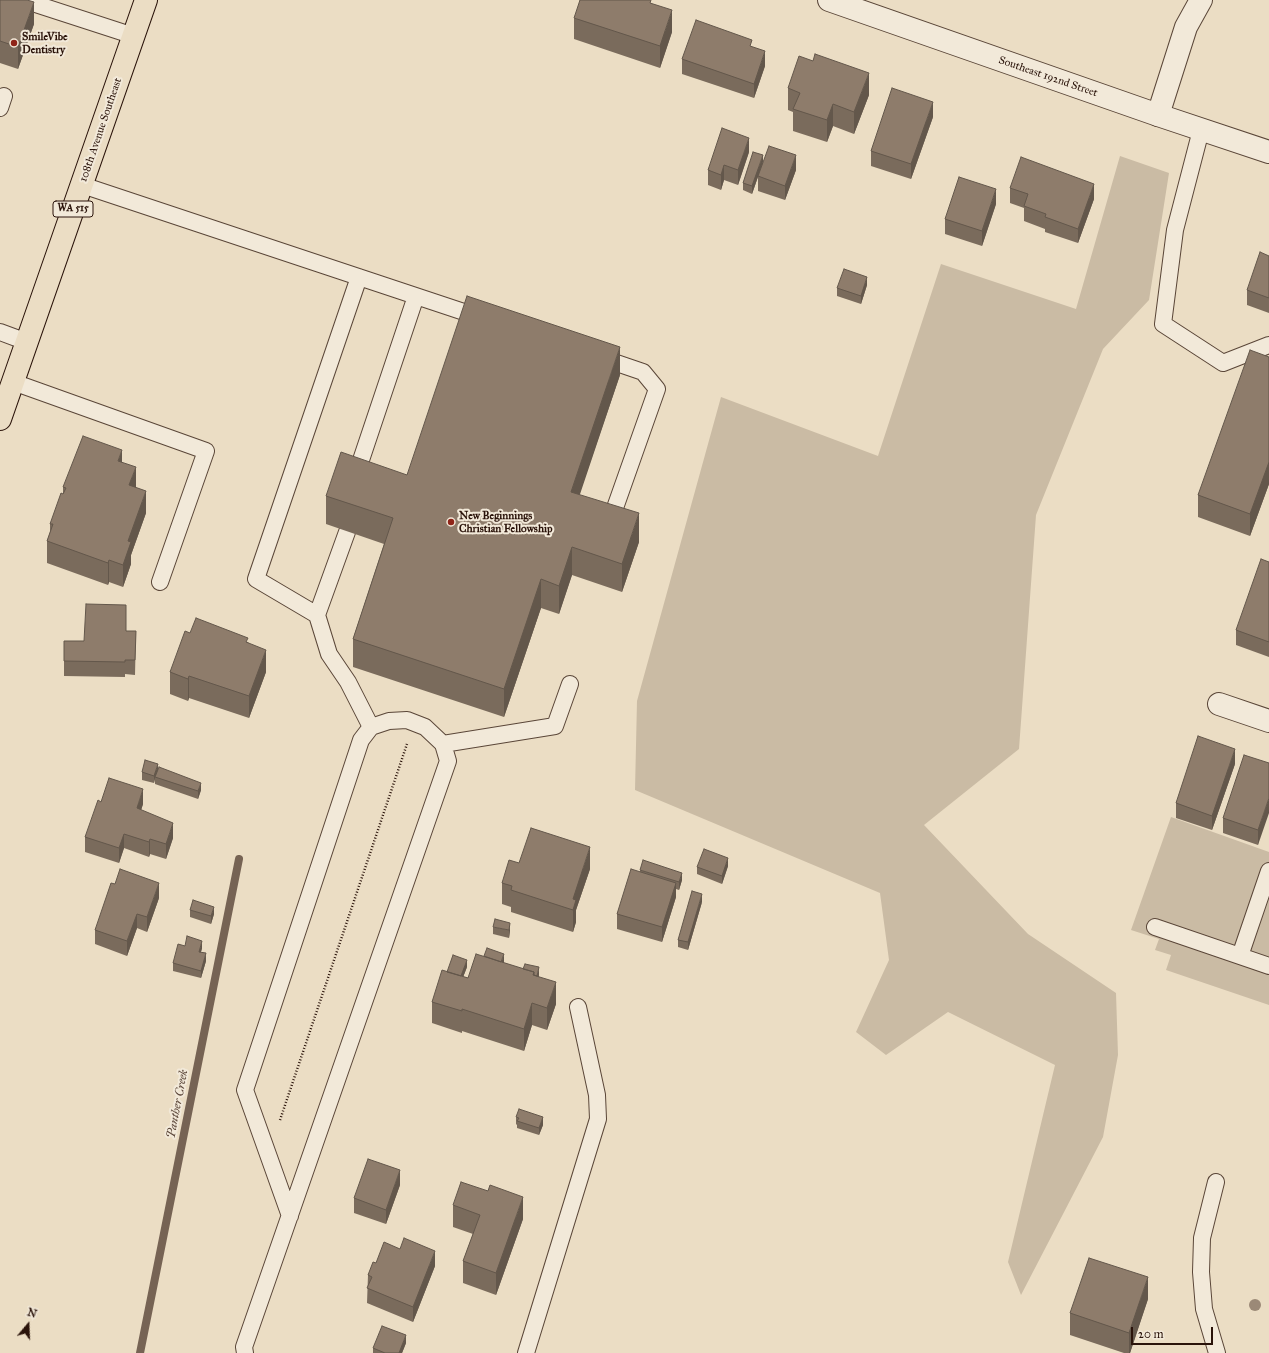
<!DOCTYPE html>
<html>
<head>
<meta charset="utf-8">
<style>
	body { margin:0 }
	#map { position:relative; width:1269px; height:1353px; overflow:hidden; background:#ebddc4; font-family:"IM FELL Great Primer",serif }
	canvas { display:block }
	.north { position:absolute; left:8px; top:1305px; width:40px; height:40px; -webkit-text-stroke:3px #f2e9d9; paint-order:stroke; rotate:19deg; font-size:11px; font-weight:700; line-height:16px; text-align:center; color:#2a130a }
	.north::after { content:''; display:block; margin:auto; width:14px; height:18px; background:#2a130a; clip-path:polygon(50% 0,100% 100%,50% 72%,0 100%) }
	.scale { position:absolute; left:1131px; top:1327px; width:82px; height:18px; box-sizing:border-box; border:2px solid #2a130a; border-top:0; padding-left:5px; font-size:12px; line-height:14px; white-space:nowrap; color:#2a130a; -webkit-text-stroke:3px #f2e9d9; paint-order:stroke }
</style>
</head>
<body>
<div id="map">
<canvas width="1269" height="1353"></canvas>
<div class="north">N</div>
<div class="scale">20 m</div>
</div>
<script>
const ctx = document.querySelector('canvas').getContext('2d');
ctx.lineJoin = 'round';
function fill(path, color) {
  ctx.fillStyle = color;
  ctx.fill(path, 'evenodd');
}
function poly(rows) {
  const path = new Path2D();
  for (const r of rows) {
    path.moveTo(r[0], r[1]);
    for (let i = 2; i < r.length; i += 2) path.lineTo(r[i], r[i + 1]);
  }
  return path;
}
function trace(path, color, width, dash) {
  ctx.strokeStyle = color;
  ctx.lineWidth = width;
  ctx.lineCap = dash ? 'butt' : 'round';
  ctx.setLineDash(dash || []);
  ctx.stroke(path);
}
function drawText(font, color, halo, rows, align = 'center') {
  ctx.font = font + ' "IM FELL Great Primer",serif';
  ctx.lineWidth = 4;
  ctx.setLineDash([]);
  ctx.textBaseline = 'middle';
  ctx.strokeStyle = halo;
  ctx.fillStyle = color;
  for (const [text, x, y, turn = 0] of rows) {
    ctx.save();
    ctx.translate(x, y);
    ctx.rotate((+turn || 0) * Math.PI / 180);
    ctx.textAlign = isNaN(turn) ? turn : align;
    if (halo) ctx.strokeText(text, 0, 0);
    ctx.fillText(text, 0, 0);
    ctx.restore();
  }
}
fill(poly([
	[1120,156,1169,173,1149,300,1103,349,1036,515,1019,749,924,825,1028,934,1116,993,1118,1055,1103,1137,1021,1295,1008,1262,1055,1065,948,1012,886,1055,856,1032,889,960,880,893,635,790,637,701,721,397,878,456,941,264,1076,309],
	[1171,817,1269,852,1269,1005,1166,970,1171,955,1155,950,1159,939,1131,930]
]), '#cabba4');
trace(poly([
	[140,1353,239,859]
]), '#766354', 8);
const service = poly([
	[23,0,134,36],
	[0,108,4,96],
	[1201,130,1175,230,1163,324,1223,363,1269,345],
	[82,185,482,318],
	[0,332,27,342],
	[599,357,643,372,657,389,610,522],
	[13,382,206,451,160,582],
	[357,479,356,475,416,296],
	[347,532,317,615,256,579,359,277],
	[317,615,329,654,348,682,371,727],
	[443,744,555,726,570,684],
	[1155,927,1269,966],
	[1240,956,1269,871],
	[1216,1182,1202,1238,1201,1272,1204,1309,1217,1353],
	[245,1353,244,1347,448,761,443,744,425,727,407,720,389,721,371,727,361,740,245,1090,290,1216],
	[526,1353,598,1119,597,1095,578,1007]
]);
const minor = poly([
	[1158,115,1186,27,1201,0],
	[1219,704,1269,721]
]);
const tertiary = poly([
	[829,0,1158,115,1269,152]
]);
const primary = poly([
	[0,419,146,0]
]);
trace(service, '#5a4638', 18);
trace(minor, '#5a4638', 24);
trace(tertiary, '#5a4638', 24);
trace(primary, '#2a130a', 24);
trace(poly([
	[280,1120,407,744]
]), '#2a130a', 2.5, [1, 2]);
trace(service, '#f2e9d9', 16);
trace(minor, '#f2e9d9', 22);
trace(tertiary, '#f2e9d9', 22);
trace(primary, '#ebddc4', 22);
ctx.fillStyle = '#9b8977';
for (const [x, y] of [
	[1255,1305]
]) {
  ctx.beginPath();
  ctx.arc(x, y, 6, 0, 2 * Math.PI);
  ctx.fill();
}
fill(poly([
	[0,0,34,24,18,69,0,63],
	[574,18,672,32,660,68,574,39],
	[682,59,765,66,754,98,682,74],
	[788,88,869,95,854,134,833,126,827,142,793,131,793,112,788,110],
	[933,117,911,179,871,166,871,151],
	[749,152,738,185,724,180,721,190,708,185,708,170],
	[763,162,796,170,785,200,758,191,758,177,752,194,743,190,743,183],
	[1010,188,1094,199,1078,243,1045,232,1045,229,1024,221,1024,208,1010,203],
	[996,204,982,246,945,234,945,219],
	[1269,256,1269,313,1247,305,1247,290],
	[867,285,861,304,837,296,837,288],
	[1269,357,1269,484,1250,536,1198,517,1198,495],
	[620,375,579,495,639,542,622,592,572,575,559,614,541,608,504,717,353,667,353,639,384,544,326,524,326,496,407,475],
	[122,462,136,487,146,513,131,555,131,564,123,587,109,582,108,585,47,563,47,541,50,532,50,524,63,494,63,487],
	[1269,562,1269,657,1236,645,1236,630],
	[126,631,136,631,135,675,125,674,125,677,64,676,64,641,84,641],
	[190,633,248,642,266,672,249,718,189,698,188,701,170,694,170,672],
	[1269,763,1258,845,1223,833,1223,818],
	[1235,764,1212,830,1176,818,1176,803],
	[158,770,201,790,198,799,155,784,155,779,154,783,142,780,142,772],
	[101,802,143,804,141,810,173,838,166,859,150,854,149,857,124,848,119,863,85,852,85,837],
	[519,863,590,869,576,910,576,922,573,932,511,912,511,907,502,904,502,883],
	[728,866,722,884,697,874,697,867],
	[640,870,682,880,679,890,676,889,676,897,662,942,617,929,617,914,640,872],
	[159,898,147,932,137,928,127,956,95,944,95,930],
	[702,902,688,950,678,947,678,940],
	[190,910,214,914,211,924,190,917],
	[493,927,510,930,509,938,493,934],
	[185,946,202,948,201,952,206,961,201,978,173,971,173,963],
	[484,956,504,961,504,963,539,974,539,977,556,1004,547,1030,532,1025,524,1051,462,1031,462,1033,432,1023,432,1002,447,972,467,967,463,977,468,978],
	[516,1117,543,1125,539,1135,517,1128,517,1125,516,1124],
	[400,1185,386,1224,354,1213,354,1198],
	[453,1205,523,1219,496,1295,463,1283,463,1261,473,1234,453,1227],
	[376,1263,435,1266,413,1322,367,1303,368,1275],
	[1148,1299,1130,1353,1124,1353,1070,1335,1070,1313],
	[406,1343,402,1353,373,1353,373,1348]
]), '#7a6b5c');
fill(poly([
	[34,2,34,24,18,69,18,47],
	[672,10,672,32,660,68,660,46],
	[765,51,765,66,754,98,754,84],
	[869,73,869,95,854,134,854,112],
	[933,102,933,117,911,179,911,164],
	[833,104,833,126,827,142,827,120],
	[749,138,749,152,738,185,738,170],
	[763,155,763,162,752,194,752,186],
	[796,155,796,170,785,200,785,186],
	[724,165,724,180,721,190,721,175],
	[1094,184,1094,199,1078,243,1078,229],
	[996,189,996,204,982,246,982,231],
	[867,277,867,285,861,304,861,296],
	[620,347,620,375,571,521,571,492],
	[122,450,122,472,118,461],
	[1269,462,1269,484,1250,536,1250,514],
	[136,467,136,489,129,485],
	[146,491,146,513,131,555,131,564,123,587,123,565,128,541],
	[639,513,639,542,622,592,622,564],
	[572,547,572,575,559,614,559,586],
	[109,560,109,582,108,585,108,563],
	[541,579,541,608,504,717,504,689],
	[266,650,266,672,249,718,249,696],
	[189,676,189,698,188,701,188,679],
	[1235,749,1235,764,1212,830,1212,816],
	[158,764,158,771,155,777,154,783,154,776],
	[201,783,201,790,198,799,198,791],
	[143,789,143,804,137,823,137,808],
	[1269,798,1269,813,1258,845,1258,830],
	[173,823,173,838,166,859,166,844],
	[124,834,124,848,119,863,119,848],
	[150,839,150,854,149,857,149,842],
	[590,847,590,869,576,910,576,922,573,932,573,899],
	[728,858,728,866,722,884,722,876],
	[682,873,682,880,679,890,679,882],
	[159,883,159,898,147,932,147,917],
	[676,883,676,897,662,942,662,927],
	[702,894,702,902,688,950,688,942],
	[214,907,214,914,211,924,211,916],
	[137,914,137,928,127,956,127,941],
	[510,923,510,930,509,938,509,930],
	[202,941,202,948,199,959,199,952],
	[206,953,206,961,201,978,201,971],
	[504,954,504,961,501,971,501,963],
	[467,960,467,967,457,993,457,985],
	[539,967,539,974,537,984,537,977],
	[556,982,556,1004,547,1030,547,1008],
	[532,1003,532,1025,524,1051,524,1029],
	[543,1117,543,1125,539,1135,539,1128],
	[400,1170,400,1185,386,1224,386,1210],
	[523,1197,523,1219,496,1295,496,1273],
	[435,1251,435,1266,413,1322,413,1307],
	[1148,1277,1148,1299,1130,1353,1129,1353,1129,1333],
	[406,1335,406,1343,402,1353,399,1353]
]), '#63574b');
const building = poly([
	[0,0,27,0,34,2,18,47,0,41,0,0],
	[580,0,651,0,650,3,672,10,660,46,574,18,580,0],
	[696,20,752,40,750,46,765,51,754,84,682,59,696,20],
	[815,54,869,73,854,112,833,104,827,120,793,109,800,93,788,88,799,56,813,61,815,54],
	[892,88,933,102,911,164,871,151,892,88],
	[722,128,749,138,738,170,724,165,721,175,708,170,722,128],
	[769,146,796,155,785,186,758,176,769,146],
	[753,152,763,155,752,186,743,183,753,152],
	[1021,157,1094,184,1078,229,1045,217,1046,214,1024,206,1028,194,1010,188,1021,157],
	[959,177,996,189,982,231,945,219,959,177],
	[1260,252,1269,256,1269,298,1247,290,1260,252],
	[844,269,867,277,861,296,837,288,844,269],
	[467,296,620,347,571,492,639,513,622,564,572,547,559,586,541,579,504,689,353,639,393,518,326,496,341,452,407,475,467,296],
	[1250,350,1269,357,1269,462,1250,514,1198,495,1250,350],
	[83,436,122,450,118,461,136,467,129,485,146,491,128,541,131,542,123,565,109,560,108,563,47,541,53,524,50,524,61,493,63,494,66,488,63,487,83,436],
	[1261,559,1269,562,1269,642,1236,630,1261,559],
	[86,604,126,605,126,631,136,631,135,660,125,660,125,662,64,661,64,641,84,641,86,604],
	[196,618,248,638,246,642,266,650,249,696,189,676,188,679,170,672,185,631,190,633,196,618],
	[1198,736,1235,749,1212,816,1176,803,1198,736],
	[1244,755,1269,763,1269,798,1258,830,1223,818,1244,755],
	[145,760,158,764,154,776,142,772,145,760],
	[159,767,201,783,198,791,155,777,159,767],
	[109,778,143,789,137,808,173,823,166,844,150,839,149,842,124,834,119,848,85,837,98,800,101,802,109,778],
	[531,828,590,847,573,899,576,900,573,910,511,890,512,886,502,883,509,860,519,863,531,828],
	[704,849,728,858,722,876,697,867,704,849],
	[643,860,682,873,679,882,640,870,643,860],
	[120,869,159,883,147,917,137,914,127,941,95,930,111,883,115,884,120,869],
	[631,869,676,883,662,927,617,914,631,869],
	[692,891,702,894,688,942,678,940,692,891],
	[193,900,214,907,211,916,190,910,193,900],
	[495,919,510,923,509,930,493,927,495,919],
	[187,936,202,941,199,952,206,953,201,971,173,963,178,944,185,946,187,936],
	[487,948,504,954,501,962,484,956,487,948],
	[476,954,534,972,533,975,556,982,547,1008,532,1003,524,1029,462,1009,462,1011,432,1002,442,970,468,978,476,954],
	[453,955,467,960,461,976,447,972,453,955],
	[525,964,539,967,537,976,534,975,534,972,523,969,525,964],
	[519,1109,543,1117,539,1128,517,1121,519,1118,516,1117,519,1109],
	[368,1159,400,1170,386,1210,354,1198,368,1159],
	[461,1182,488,1191,490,1185,523,1197,496,1273,463,1261,480,1215,453,1205,461,1182],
	[404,1238,435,1251,413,1307,367,1288,372,1277,368,1275,373,1262,376,1263,384,1242,400,1249,404,1238],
	[1089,1258,1148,1277,1129,1333,1070,1313,1089,1258],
	[382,1326,406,1335,399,1353,385,1353,373,1348,382,1326]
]);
fill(building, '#8e7c6b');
trace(building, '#63574b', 1);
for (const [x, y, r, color] of [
	[14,43,4,"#8f2418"],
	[451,522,4,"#8f2418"]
]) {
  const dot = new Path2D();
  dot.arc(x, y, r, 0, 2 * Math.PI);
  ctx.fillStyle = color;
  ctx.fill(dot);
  trace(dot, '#f2e9d9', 1.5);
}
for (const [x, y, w] of [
	[73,209,40]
]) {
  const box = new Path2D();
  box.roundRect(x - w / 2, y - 8, w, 16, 3);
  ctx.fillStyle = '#f2e9d9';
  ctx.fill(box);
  trace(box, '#2a130a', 1);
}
drawText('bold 10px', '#2a130a', null, [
	["WA 515",73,209]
]);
drawText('bold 11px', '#2a130a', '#f2e9d9', [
	["SmileVibe",22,37],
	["Dentistry",22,50],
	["New Beginnings",459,516],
	["Christian Fellowship",459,529]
], 'left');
drawText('11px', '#2a130a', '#f2e9d9', [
	["Southeast 192nd Street",1048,77,19],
	["108th Avenue Southeast",101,130,-71]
]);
drawText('italic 12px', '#5d483b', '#f2e9d9', [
	["Panther Creek",178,1104,-79]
]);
</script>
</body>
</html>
